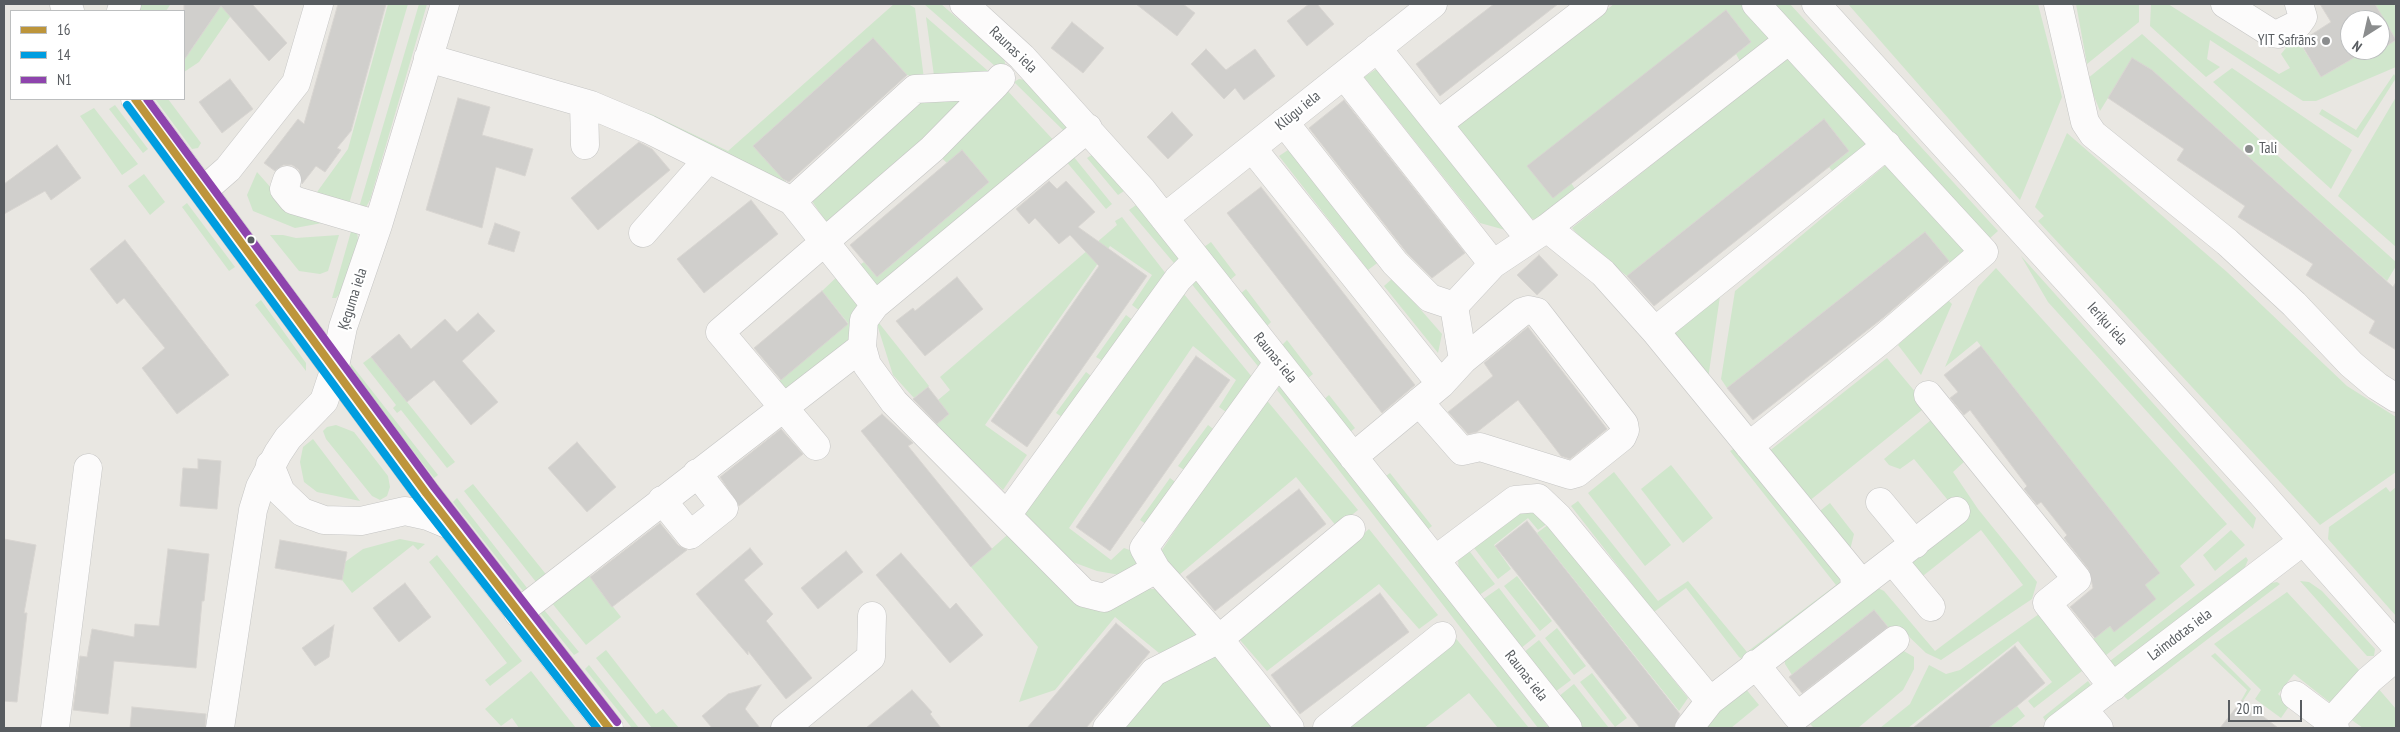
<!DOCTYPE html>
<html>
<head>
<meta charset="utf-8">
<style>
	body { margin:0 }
	#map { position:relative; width:2400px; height:732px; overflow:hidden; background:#e9e7e2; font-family:"PT Sans Narrow",sans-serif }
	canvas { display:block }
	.frame { position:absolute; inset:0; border:5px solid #585c60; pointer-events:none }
	.legend { position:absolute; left:10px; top:10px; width:175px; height:90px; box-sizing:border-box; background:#fff; border:1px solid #bcbebf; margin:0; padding:6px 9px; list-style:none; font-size:15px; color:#585c60 }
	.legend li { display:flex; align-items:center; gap:10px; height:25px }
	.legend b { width:25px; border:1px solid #bcbebf }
	.north { position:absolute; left:2340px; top:10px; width:50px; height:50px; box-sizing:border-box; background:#fff; border:1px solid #bcbebf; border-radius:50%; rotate:215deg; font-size:14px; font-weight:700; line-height:20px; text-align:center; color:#585c60 }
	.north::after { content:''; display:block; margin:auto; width:18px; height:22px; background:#8b8d8e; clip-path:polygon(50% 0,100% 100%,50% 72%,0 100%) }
	.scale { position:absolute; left:2228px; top:700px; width:74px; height:22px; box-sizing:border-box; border:2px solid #585c60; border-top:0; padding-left:6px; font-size:15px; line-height:18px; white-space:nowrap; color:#585c60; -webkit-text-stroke:4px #fff; paint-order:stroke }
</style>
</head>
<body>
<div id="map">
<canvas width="2400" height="732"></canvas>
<div class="frame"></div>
<ul class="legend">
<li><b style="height:6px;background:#bd953b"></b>16</li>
<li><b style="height:6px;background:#009de0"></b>14</li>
<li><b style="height:6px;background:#8e44ad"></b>N1</li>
</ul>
<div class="north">N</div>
<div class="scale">20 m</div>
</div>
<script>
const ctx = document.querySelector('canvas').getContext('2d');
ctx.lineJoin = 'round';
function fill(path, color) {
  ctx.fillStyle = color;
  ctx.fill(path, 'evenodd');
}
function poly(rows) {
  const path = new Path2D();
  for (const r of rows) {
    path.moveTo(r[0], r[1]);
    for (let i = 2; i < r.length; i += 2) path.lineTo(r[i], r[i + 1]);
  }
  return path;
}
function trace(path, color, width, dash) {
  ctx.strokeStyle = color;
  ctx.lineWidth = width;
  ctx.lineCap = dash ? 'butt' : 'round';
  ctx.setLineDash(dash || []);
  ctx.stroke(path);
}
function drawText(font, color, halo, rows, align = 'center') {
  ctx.font = font + ' "PT Sans Narrow",sans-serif';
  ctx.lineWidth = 4.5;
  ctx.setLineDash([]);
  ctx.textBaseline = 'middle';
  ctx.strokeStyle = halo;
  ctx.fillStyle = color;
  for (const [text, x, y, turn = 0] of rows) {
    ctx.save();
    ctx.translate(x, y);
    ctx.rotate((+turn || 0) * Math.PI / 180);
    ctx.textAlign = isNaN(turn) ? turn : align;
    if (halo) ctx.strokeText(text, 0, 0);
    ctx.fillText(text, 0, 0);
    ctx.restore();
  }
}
fill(poly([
	[132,4,167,4,170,5,166,11,126,11],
	[222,4,239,4,199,62,184,72,184,50,189,53],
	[388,4,408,4,349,204,312,199,348,149],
	[419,4,427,4,370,200,366,207,362,209,360,204],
	[894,4,908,4,915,8,924,79,907,75,873,38,753,146,787,183,624,106,651,114,728,151],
	[924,4,941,4,1004,59,1006,67,1003,73],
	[1614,4,1742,4,1774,38,1742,65,1736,54,1751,42,1726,10,1571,183,1578,193,1541,221,1516,214,1450,131],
	[1768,4,1790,4,1998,231,1989,239],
	[1848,4,2038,4,2062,97,2020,200],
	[2076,4,2139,4,2139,22,2087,64],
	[2151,4,2168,4,2279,74,2290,68,2281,54,2286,48,2283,45,2296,37,2321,77,2362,53,2366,58,2396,40,2396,67,2316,101,2303,101,2210,40,2207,59,2220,67,2206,77,2150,26],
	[2375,4,2394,4,2396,8,2396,40],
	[926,17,995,77,935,83],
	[2142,34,2396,262,2396,266,2387,281,2152,70,2132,59,2100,111,2087,79],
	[1792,54,1876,143,1838,178,1829,167,1849,151,1824,119,1627,276,1588,246,1572,228],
	[1378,68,1509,231,1480,223,1364,77],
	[2232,68,2352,150,2331,189,2213,82],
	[2394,74,2396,78,2358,138,2319,114,2322,109,2356,130],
	[1019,79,1025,80,1069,129,1067,134,1014,82],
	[1004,87,1058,145,875,290,855,268,864,262,877,277,989,182,962,150,947,163,935,152],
	[2396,97,2396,247,2338,196],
	[973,98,830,228,810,198,917,100],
	[155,99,168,99,201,143,198,148,192,149],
	[115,105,148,149,143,153,109,109],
	[94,108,138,164,122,175,80,116],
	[2067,133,2227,272,2347,386,2396,417,2396,472,2320,525,2038,221,2044,216,2035,207],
	[1291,148,1380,261,1368,270,1279,156],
	[1069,151,1112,204,1106,209,1065,160,875,318,929,386,914,398,893,375,875,318],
	[1093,154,1124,191,1118,195,1087,158],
	[1888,163,1965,246,1966,260,1951,264,1925,232,1727,388,1721,379,1735,291],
	[257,172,288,207,333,221,295,228,253,211,247,195],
	[144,174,165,202,150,215,128,186],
	[187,203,235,267,229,271,182,207],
	[1136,205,1185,264,1179,269,1129,210],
	[1122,217,1170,279,1145,315,1132,305,1152,275,1110,246,985,425,1027,455,1003,490,935,425,949,414,938,400,950,390,940,377,1117,225,1115,221],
	[352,228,357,232,358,240,344,288,336,298,332,298],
	[270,235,283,235,296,238,339,235,328,271,320,274,299,271],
	[1211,242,1236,275,1230,280,1204,247],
	[2021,256,2256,518,2253,529,2048,302],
	[1996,268,2227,524,2180,566,2195,585,2105,656,2093,639,2110,626,2114,631,2145,585,2160,573,1977,341,1945,367,1978,287],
	[840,274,867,306,855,337,784,396,774,385,848,323,822,291],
	[1197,276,1267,365,1261,370,1190,282],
	[1393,278,1442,334,1438,353,1384,286],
	[1179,288,1257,383,1233,417,1219,407,1236,380,1193,346,1069,528,1111,560,1124,548,1138,553,1143,567,1120,575,1097,571,1070,561,1017,514],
	[1246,289,1271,322,1265,328,1239,295],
	[1720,296,1708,379,1671,336],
	[1947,299,1952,304,1921,375,1898,345],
	[261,300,306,363,306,371,255,305],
	[1126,315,1138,324,1108,364,1096,357],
	[1287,340,1313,374,1307,379,1281,346],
	[371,357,455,462,447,468,401,410,397,413,393,408,396,405,363,363],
	[1887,358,1927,406,1803,506,1768,452],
	[351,364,438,475,434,478,351,371],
	[1086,372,1098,381,1068,421,1056,413],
	[1283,380,1549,728,1538,728,1277,390],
	[1329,395,1355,428,1348,434,1322,401],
	[1264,397,1358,510,1337,527,1296,477,1179,575,1156,559],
	[1931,420,1965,461,1953,472,1978,509,2037,582,2032,599,1941,660,1926,653,1902,630,1890,629,1874,610,1792,675,1785,664,1784,655,1876,587,1884,591,1935,651,2023,585,1981,530,1919,579,1908,565,1951,504,1914,459,1900,469,1889,465,1884,459],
	[336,425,354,432,388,476,390,487,387,496,380,500,372,496,326,439,323,431,327,427],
	[1208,425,1220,434,1190,474,1178,466],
	[313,439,360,501,317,492,304,482,300,462,303,447],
	[1735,448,1838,568,1843,584,1747,662,1739,657,1686,588,1654,612,1571,506,1578,501,1658,601,1688,581,1747,652,1836,585,1730,451],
	[1671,465,1713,518,1683,543,1641,489],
	[1614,472,1671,545,1645,566,1588,493],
	[1390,473,1432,526,1426,531,1383,478],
	[1170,478,1182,487,1152,528,1140,520],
	[473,484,549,578,540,587,464,491],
	[2386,487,2390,492,2396,487,2396,616,2328,539,2329,527],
	[457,498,531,593,527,596,453,502],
	[1531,503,1551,521,1538,530,1528,518,1494,545,1511,569,1498,579,1471,544],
	[1830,503,1854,534,1849,554,1816,514],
	[1549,524,1688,698,1679,711,1537,533],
	[1014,529,1077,595,1138,589,1155,589,1168,595,1195,628,1195,640,1159,653,1115,617,1055,690,1019,702,1038,647,971,567],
	[1369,529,1438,615,1419,629,1379,584,1267,671,1240,640],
	[2231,530,2245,545,2215,571,2203,555],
	[400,539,425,544,418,550,413,545,352,593,342,580,345,562,363,549],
	[1467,548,1495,584,1478,596,1459,573,1458,559],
	[437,555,522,661,490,686,485,680,507,663,429,562],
	[2246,557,2248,560,2245,567,2239,572,2115,668,2110,661],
	[583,568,621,617,586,645,547,597],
	[1517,576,1552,621,1540,631,1504,586],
	[2300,581,2309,582,2322,591,2375,649,2374,656,2367,656],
	[2277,582,2280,584,2128,700,2123,695,2271,583],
	[1499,588,1536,636,1520,649,1482,600],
	[2287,592,2360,671,2332,704,2294,674,2278,694,2290,705,2281,718,2255,699,2261,690,2214,644],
	[540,605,579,652,574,655,536,608],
	[2039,614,2082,671,2034,708,2028,701,2052,682,2018,641,1908,728,1880,728,1910,704,1929,665,1946,674,1960,670],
	[1557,628,1586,666,1574,675,1545,638],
	[1454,636,1529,728,1498,728,1469,693,1424,728,1340,728],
	[1539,640,1571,680,1555,692,1523,653],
	[606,650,656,714,663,709,679,728,652,728,596,658],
	[1902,650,1914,657,1914,669,1903,690,1858,728,1814,728,1810,724],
	[2215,653,2251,689,2243,701,2242,699,2247,690,2211,656],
	[1218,655,1275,723,1269,728,1120,728,1159,681],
	[589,665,639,728,632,728,585,669],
	[531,671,576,728,519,728,512,718,501,726,485,709],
	[1592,673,1627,718,1615,727,1580,682],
	[2088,681,2092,687,2046,722,2043,717],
	[1574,684,1609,728,1583,728,1558,697],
	[2377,687,2396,709,2396,728,2363,728,2346,716],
	[1745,688,1759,705,1731,728,1706,728,1727,702],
	[2017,706,2025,716,2010,728,1988,728]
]), '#d0e6cc');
const building = poly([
	[184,4,252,4,287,43,269,61,221,6,184,60,184,4],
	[338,4,386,4,351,131,337,148,341,150,325,172,316,166,302,184,299,170,292,165,283,165,275,171,264,163,298,119,304,124,338,4],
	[1136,4,1183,4,1195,13,1177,36,1136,4],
	[1309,4,1317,4,1334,24,1307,46,1287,21,1309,4],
	[1494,4,1558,4,1440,96,1416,64,1494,4],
	[2320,4,2375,4,2396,40,2380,50,2380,20,2350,20,2350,50,2379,50,2366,58,2362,53,2321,77,2300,42,2331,22,2320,4],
	[1726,10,1751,42,1553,198,1527,166,1726,10],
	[1072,22,1104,48,1083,73,1051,48,1072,22],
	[873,38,907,75,789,182,783,179,753,146,873,38],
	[1206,49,1226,70,1255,49,1275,76,1244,100,1235,88,1224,99,1191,64,1206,49],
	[2132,58,2152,70,2393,287,2396,282,2396,350,2369,333,2375,321,2306,275,2313,264,2238,217,2245,206,2177,160,2184,149,2108,98,2132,58],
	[230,79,253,109,222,133,199,102,230,79],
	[458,98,490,107,482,135,533,149,525,176,496,167,482,228,426,210,458,98],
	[1344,100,1465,253,1432,278,1407,253,1309,128,1344,100],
	[1172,112,1193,135,1168,159,1147,137,1172,112],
	[1824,119,1849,151,1654,306,1627,276,1824,119],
	[639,142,652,149,670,170,598,230,571,198,639,142],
	[57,145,81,178,51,200,45,191,4,214,4,184,57,145],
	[962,150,989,182,877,277,850,245,962,150],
	[1049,181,1057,189,1066,181,1095,212,1078,227,1147,276,1027,447,991,421,1099,266,1070,235,1059,244,1035,218,1029,224,1016,209,1049,181],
	[1261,187,1415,385,1382,413,1227,213,1261,187],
	[751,200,778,234,704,293,677,259,751,200],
	[495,223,520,232,514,252,488,244,495,223],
	[1925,232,1949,261,1884,317,1753,420,1727,388,1925,232],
	[125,240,229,375,177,414,142,368,165,348,124,298,117,304,90,269,125,240],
	[1539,255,1558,275,1537,295,1517,275,1539,255],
	[957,277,983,309,925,356,896,321,913,308,915,311,957,277],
	[822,291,848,324,781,380,754,348,822,291],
	[478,313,495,331,462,361,498,402,471,425,434,380,407,402,371,357,399,334,411,349,445,319,457,332,478,313],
	[1528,327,1607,429,1570,459,1561,456,1518,400,1477,432,1468,434,1448,412,1493,376,1484,363,1528,327],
	[1981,346,2160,573,2145,585,2156,599,2114,632,2110,626,2095,638,2070,607,2093,588,2089,570,2064,538,2067,535,2041,502,2037,505,2024,489,2027,486,1970,410,1964,415,1950,398,1958,392,1944,375,1981,346],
	[1196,356,1230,380,1110,551,1076,527,1196,356],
	[928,387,949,414,937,424,913,399,928,387],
	[882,414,913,443,908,446,992,549,971,567,861,431,882,414],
	[781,429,803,454,739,506,720,477,781,429],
	[577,442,616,487,587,512,548,468,577,442],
	[198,459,221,461,217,509,180,506,183,468,198,469,198,459],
	[1299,489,1326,524,1215,611,1186,577,1299,489],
	[1527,521,1680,714,1674,728,1640,728,1495,546,1527,521],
	[660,523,678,545,687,550,612,607,590,577,660,523],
	[4,539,36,545,24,613,27,613,17,702,4,701,4,539],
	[280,540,347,552,342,580,275,568,280,540],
	[750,548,763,564,744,580,773,614,766,621,812,678,786,699,748,651,748,655,696,594,750,548],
	[168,549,209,554,204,601,202,601,196,668,114,661,108,714,73,710,80,656,87,657,92,629,134,637,135,624,159,626,168,549],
	[846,551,863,572,818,609,801,588,846,551],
	[901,553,950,609,956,603,983,635,950,663,876,575,901,553],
	[405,583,431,617,399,642,373,608,405,583],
	[1380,593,1409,632,1300,714,1271,675,1380,593],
	[1874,610,1888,627,1802,693,1789,677,1874,610],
	[1116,623,1150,652,1086,728,1027,728,1116,623],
	[334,625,329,657,315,666,302,648,334,625],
	[2015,646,2045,683,2017,706,1988,728,1913,728,2015,646],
	[761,685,745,709,760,728,712,728,702,716,728,694,761,685],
	[912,690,932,712,930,714,941,728,866,728,912,690],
	[2242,700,2278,728,2220,728,2242,700],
	[132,707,206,714,205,728,130,728,132,707]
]);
fill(building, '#d0cfcc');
trace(building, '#d8d5d1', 1);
const minor = poly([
	[64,4,70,11],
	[964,4,1022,57,1142,190,1568,728],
	[1816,4,2261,493,2396,646],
	[2058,4,2085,122,2093,134,2227,242,2294,304,2351,364,2377,386,2396,398],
	[2225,4,2271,33,2278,34,2298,24,2303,17,2299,4],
	[121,11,127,4],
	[1377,48,1529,238],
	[428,58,591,105,648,129,792,201,875,305],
	[1344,75,1493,264],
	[135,99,426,493,609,728],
	[584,103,585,145],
	[1284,122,1395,263,1430,298,1454,306],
	[1438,124,1594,4],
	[1088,128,875,305,864,320,862,347,867,365,894,402,1084,593,1104,598,1156,569],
	[1252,148,1441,384],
	[287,180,284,189,293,200,378,225],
	[204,190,228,169,296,83,319,4],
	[792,201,915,89,995,85,1001,78],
	[1164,218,1433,4],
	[1547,228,1603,273,1655,331,1854,574,1855,588],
	[643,233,708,159],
	[1655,331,1887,145],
	[1278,363,1144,548,1156,569,1219,639,1290,728],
	[1928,395,2077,579,2047,603,2113,687],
	[1419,402,1462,451,1480,447,1570,475,1577,473,1622,437,1625,430,1624,424,1537,312,1528,310,1522,312,1463,360],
	[816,446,720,332,932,149,995,85],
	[1749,446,1880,341,1984,252,1756,4],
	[1353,457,1441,384,1463,360,1454,306,1493,264,1547,228,1789,40],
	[270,465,281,492,302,512,324,520,361,521,405,511,428,516,452,526],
	[662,500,690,535,724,508,697,473],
	[1880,502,1915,544],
	[1007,515,1178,279,1197,260],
	[1435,560,1515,500,1538,498,1558,517,1710,701],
	[1893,561,1931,607],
	[518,613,862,347],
	[1755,664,1797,716,1895,640],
	[2295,695,2331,722,2335,728],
	[2083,709,2099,728],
	[2331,722,2369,680,2396,657],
	[55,728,88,468],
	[220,728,253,510,260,487,278,453,288,438,324,401,334,371,343,327,378,225,445,4],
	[785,728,871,657,872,616],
	[1107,728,1154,672,1219,639,1351,529],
	[1327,728,1442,636],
	[1689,728,1710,701,1956,511],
	[2058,728,2303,541]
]);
trace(minor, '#c5c5c4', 29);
trace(minor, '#fcfbfb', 28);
trace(poly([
	[135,99,426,493,609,728]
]), '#bd953b', 8);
trace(poly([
	[127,105,418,499,597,728]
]), '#009de0', 8);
trace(poly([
	[147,99,434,487,617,722]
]), '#8e44ad', 8);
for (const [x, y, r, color] of [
	[2326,41,5,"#8b8d8e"],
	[2249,149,5,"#8b8d8e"],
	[251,240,4.5,"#585c60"]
]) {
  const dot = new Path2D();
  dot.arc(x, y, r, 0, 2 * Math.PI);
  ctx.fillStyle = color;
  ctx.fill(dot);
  trace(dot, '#fff', 2);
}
drawText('15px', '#585c60', '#fff', [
	["YIT Safrāns",2316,41],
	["Tali",2259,149,"left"]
], 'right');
drawText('15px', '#585c60', '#fff', [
	["Raunas iela",1013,50,44],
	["Klūgu iela",1298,111,-39],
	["Ķeguma iela",353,299,-72],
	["Ieriķu iela",2107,324,48],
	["Raunas iela",1275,358,51],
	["Laimdotas iela",2180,635,-37],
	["Raunas iela",1526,676,52]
]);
</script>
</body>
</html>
